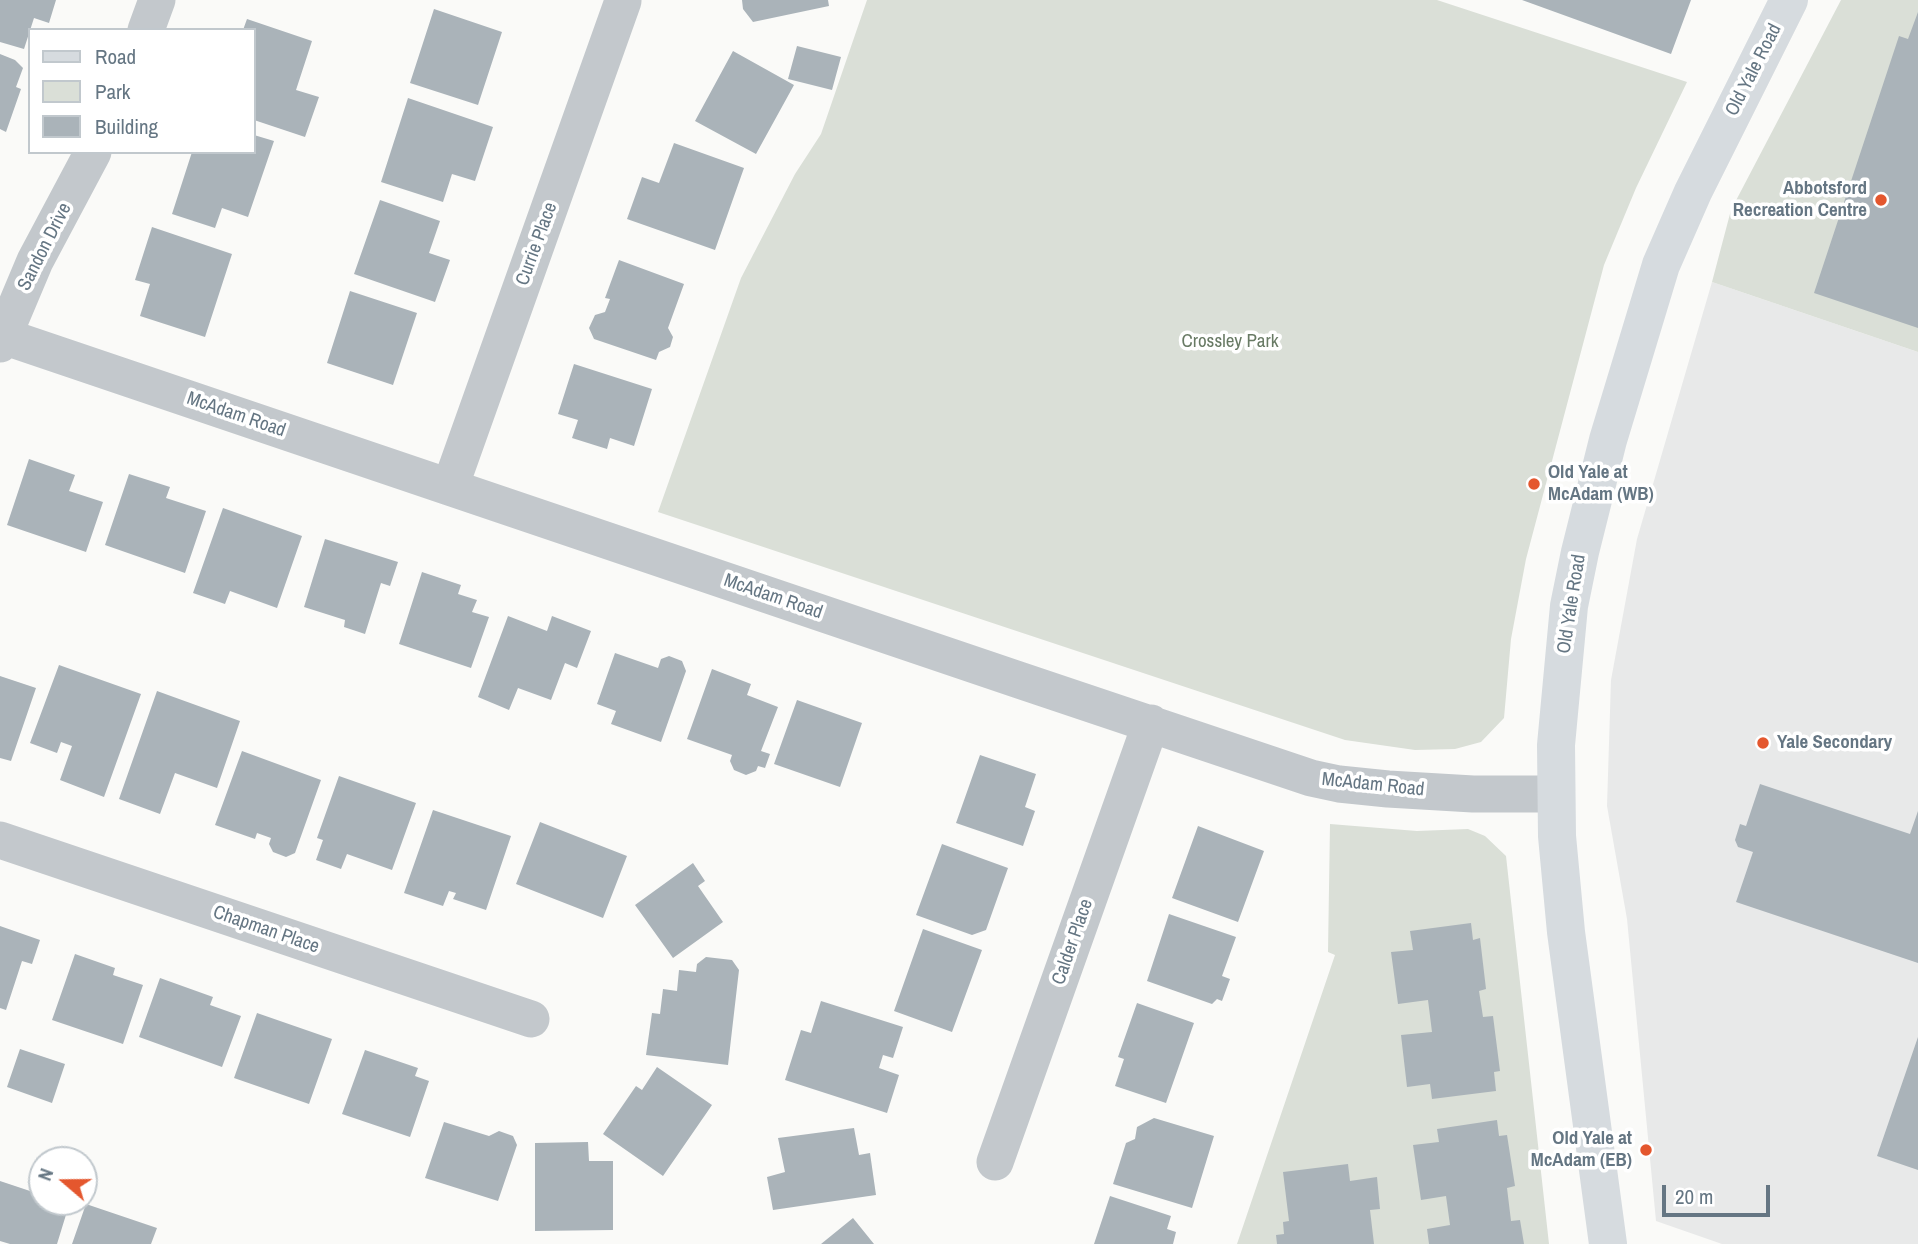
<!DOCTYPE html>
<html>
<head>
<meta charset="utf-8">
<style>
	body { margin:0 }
	#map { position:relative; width:1918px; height:1244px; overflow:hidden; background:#fafaf8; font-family:"Archivo Narrow",sans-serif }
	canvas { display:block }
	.legend { position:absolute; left:28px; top:28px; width:228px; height:126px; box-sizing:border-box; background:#fff; border:2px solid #c1c8cd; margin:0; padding:9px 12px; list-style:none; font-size:21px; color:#657683 }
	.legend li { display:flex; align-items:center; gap:14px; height:35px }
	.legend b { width:35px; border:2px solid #c1c8cd }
	.north { position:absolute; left:28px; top:1146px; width:70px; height:70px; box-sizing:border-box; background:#fff; border:2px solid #c1c8cd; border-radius:50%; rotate:290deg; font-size:19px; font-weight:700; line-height:28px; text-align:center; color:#657683 }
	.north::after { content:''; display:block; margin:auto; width:24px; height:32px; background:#e4572e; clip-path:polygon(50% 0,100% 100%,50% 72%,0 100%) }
	.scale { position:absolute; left:1662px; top:1185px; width:108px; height:32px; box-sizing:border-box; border:4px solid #657683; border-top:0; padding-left:9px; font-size:21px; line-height:24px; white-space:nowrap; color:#657683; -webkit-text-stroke:5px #fff; paint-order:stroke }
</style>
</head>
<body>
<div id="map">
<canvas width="1918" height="1244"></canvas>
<ul class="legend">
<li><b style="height:9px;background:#d6dbdf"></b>Road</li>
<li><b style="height:19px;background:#dadfd7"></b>Park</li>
<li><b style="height:19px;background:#aab3b9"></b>Building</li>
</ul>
<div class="north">N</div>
<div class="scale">20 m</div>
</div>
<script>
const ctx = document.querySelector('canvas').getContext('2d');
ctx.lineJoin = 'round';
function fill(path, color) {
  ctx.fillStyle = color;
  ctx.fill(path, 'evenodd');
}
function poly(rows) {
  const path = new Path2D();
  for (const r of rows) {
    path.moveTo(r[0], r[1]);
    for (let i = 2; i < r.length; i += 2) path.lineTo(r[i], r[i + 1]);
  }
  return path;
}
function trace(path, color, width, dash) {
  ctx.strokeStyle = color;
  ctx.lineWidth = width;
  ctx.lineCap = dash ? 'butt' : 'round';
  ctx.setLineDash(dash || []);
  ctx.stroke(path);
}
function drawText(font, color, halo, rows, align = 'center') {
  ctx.font = font + ' "Archivo Narrow",sans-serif';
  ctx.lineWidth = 7;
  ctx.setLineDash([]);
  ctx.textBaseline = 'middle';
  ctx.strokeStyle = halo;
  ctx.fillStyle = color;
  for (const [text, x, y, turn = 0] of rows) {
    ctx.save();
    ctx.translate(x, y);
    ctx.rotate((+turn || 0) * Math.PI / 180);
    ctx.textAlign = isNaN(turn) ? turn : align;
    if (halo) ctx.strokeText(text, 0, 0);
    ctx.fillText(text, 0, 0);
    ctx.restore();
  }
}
fill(poly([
	[1712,282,1918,352,1918,1244,1722,1244,1656,1221,1627,919,1607,806,1611,680,1637,539]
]), '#e8e9e9');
fill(poly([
	[867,0,1437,0,1687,82,1636,188,1604,265,1526,559,1511,639,1504,718,1481,742,1455,749,1415,750,1345,740,658,512,741,278,795,174,821,134],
	[1841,0,1918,0,1918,352,1712,282,1731,210],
	[1330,824,1417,831,1468,829,1485,836,1506,856,1549,1244,1237,1244,1335,955,1328,952]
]), '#dadfd7');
fill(poly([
	[0,0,56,0,49,23,34,18,24,49,0,42],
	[742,0,828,0,829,6,753,22,743,9],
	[1522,0,1691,0,1671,54],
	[434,9,502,32,478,105,410,83],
	[1918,12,1918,328,1814,293,1899,36,1908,39],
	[247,19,312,41,296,90,319,97,305,137,254,120,254,30,243,30],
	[797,46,841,57,832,90,788,79],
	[733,51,794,85,756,154,695,121],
	[0,54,15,60,23,68,16,87,21,89,6,132,0,129],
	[408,98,493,127,475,181,452,174,443,202,381,182],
	[254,135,274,141,248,217,222,208,215,228,172,214,192,152,254,152],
	[674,143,744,168,715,250,627,219,642,177,659,183],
	[380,200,440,221,429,253,450,260,435,302,354,274],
	[152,227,232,254,205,337,140,316,150,284,135,280],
	[619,260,684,284,668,328,673,337,670,347,659,352,656,360,594,339,589,328,595,315,605,312,610,299,605,298],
	[350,291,417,313,393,385,327,363],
	[574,364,652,389,634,446,610,438,607,449,572,438,578,420,558,414],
	[29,459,75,475,69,491,103,502,86,552,7,525],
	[129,474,170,487,166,498,206,511,185,573,105,545],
	[223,508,302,536,277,608,230,591,225,604,193,593],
	[325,539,398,562,390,586,381,583,365,634,344,627,345,620,304,607],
	[422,572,461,585,458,594,477,600,472,612,489,617,471,668,399,644],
	[508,616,547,631,552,616,591,631,577,668,565,663,551,700,518,688,509,710,478,697],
	[615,653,658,668,661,659,669,656,682,661,686,671,661,742,611,724,616,711,597,704],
	[59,665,141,694,104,797,60,780,72,746,61,742,57,753,30,743],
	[712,669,751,684,747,695,778,707,761,751,770,754,765,768,758,766,756,771,746,775,734,770,730,761,732,755,687,739],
	[0,676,36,688,11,761,0,758],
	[157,691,240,721,217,788,175,773,160,814,119,799],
	[797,700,862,723,840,787,774,764],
	[242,751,321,780,295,853,286,857,273,852,269,844,271,838,257,833,255,839,215,825],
	[980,755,1036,774,1025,807,1035,811,1023,846,956,823],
	[339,776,416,803,392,870,347,854,341,869,316,860,323,840,317,838],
	[1760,784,1910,834,1918,811,1918,963,1736,902,1753,852,1738,847,1735,840,1740,824,1746,826],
	[433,810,511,836,486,910,453,899,456,893,449,891,443,906,404,893],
	[540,822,627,856,603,918,516,884],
	[1198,826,1264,851,1238,922,1172,898],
	[942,844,1008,868,986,930,972,935,916,915],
	[693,863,705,881,698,886,723,922,673,958,635,905],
	[1169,914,1236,937,1222,976,1230,979,1222,1001,1217,999,1212,1004,1147,981],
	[1471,923,1473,940,1480,938,1486,989,1479,991,1483,1017,1493,1016,1500,1071,1494,1072,1496,1091,1432,1099,1430,1084,1407,1087,1401,1035,1432,1032,1428,1000,1398,1004,1391,952,1413,950,1410,931],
	[0,926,40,940,32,964,22,961,6,1010,0,1008],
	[923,929,982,950,952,1032,894,1011],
	[75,954,115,968,113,975,143,985,123,1044,52,1020],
	[706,957,732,960,739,970,728,1065,646,1055,652,1013,660,1014,663,989,677,991,679,970,696,972,697,964],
	[160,978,213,997,210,1005,241,1016,222,1067,139,1037],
	[821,1001,903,1027,893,1058,883,1055,879,1068,899,1075,887,1113,785,1080,801,1030,811,1033],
	[1137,1003,1194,1023,1166,1103,1115,1086,1124,1059,1118,1057],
	[257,1013,332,1039,309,1104,234,1078],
	[1918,1037,1918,1170,1877,1156],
	[20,1049,65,1064,52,1103,7,1087],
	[365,1050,418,1068,415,1076,429,1081,410,1137,342,1114],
	[657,1067,712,1105,663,1176,603,1134,636,1086,642,1090],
	[1154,1118,1214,1136,1192,1208,1113,1184,1126,1143,1135,1139,1137,1127],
	[1497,1120,1499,1136,1507,1135,1515,1186,1507,1188,1511,1221,1520,1220,1524,1244,1429,1244,1427,1229,1450,1225,1446,1196,1421,1200,1413,1145,1439,1142,1437,1129],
	[444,1122,489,1136,499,1131,513,1136,517,1145,498,1201,425,1178],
	[854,1128,859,1155,870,1153,876,1195,773,1210,767,1177,785,1172,778,1138],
	[588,1142,589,1161,613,1161,613,1230,535,1231,535,1143],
	[1348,1164,1350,1181,1377,1177,1380,1209,1370,1210,1374,1244,1277,1244,1276,1235,1284,1234,1283,1222,1289,1221,1283,1172],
	[0,1181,42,1195,42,1202,61,1202,69,1205,57,1244,10,1244,0,1241],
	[1110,1196,1171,1216,1167,1229,1176,1232,1173,1244,1094,1244],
	[86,1204,157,1228,151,1244,72,1244],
	[853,1218,874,1244,821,1244]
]), '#aab3b9');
trace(poly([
	[146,30,157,0],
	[3,336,1019,680,1311,778,1339,784,1388,789,1473,794,1556,794],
	[0,344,35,261,93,152],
	[450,487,623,1],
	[0,840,531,1019],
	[995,1162,1151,723]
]), '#c3c8cc', 37);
trace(poly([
	[1608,1244,1566,932,1557,836,1556,745,1569,606,1580,552,1608,440,1661,265,1693,192,1789,0]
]), '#d6dbdf', 38);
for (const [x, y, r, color] of [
	[1881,200,7,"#e4572e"],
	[1534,484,7,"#e4572e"],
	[1763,743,7,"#e4572e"],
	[1646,1150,7,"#e4572e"]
]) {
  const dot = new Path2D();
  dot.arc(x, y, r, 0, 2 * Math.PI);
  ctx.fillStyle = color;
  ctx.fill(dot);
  trace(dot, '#fff', 2.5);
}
drawText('19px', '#657683', '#fff', [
	["Old Yale Road",1754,70,-63],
	["Currie Place",537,244,-70],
	["Sandon Drive",45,247,-63],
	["McAdam Road",236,415,19],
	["McAdam Road",773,597,19],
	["Old Yale Road",1572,604,-81],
	["McAdam Road",1373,785,6],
	["Chapman Place",266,930,19],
	["Calder Place",1073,942,-71]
]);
drawText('bold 19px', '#657683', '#fff', [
	["Abbotsford",1867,189],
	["Recreation Centre",1867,211],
	["Old Yale at",1548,473,"left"],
	["McAdam (WB)",1548,495,"left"],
	["Yale Secondary",1777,743,"left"],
	["Old Yale at",1632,1139],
	["McAdam (EB)",1632,1161]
], 'right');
drawText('19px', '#687a64', '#fff', [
	["Crossley Park",1230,342]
]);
</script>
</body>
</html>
